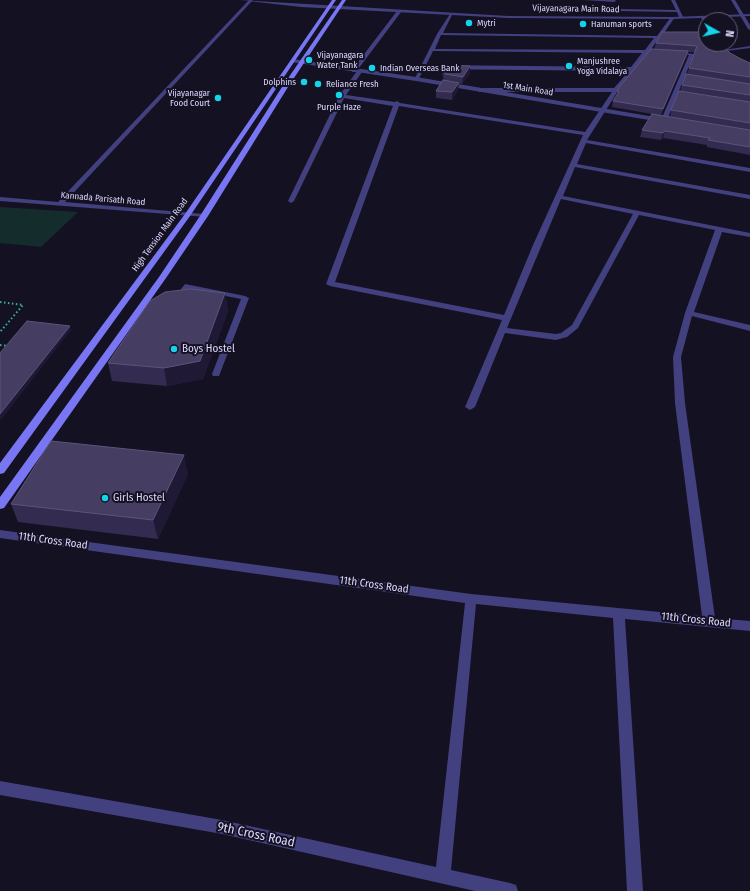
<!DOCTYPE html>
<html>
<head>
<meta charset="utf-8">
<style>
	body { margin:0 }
	#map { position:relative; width:750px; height:891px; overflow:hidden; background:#141123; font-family:"Fira Sans Condensed",sans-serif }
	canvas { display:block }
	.north { position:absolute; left:698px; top:12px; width:40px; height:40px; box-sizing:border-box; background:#141123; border:1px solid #646079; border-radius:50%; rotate:98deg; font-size:11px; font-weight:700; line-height:16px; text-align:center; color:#dbd6fb }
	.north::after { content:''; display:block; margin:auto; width:14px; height:18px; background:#15d4e9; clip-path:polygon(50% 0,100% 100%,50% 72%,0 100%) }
</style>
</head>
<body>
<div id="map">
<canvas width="750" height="891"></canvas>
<div class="north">N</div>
</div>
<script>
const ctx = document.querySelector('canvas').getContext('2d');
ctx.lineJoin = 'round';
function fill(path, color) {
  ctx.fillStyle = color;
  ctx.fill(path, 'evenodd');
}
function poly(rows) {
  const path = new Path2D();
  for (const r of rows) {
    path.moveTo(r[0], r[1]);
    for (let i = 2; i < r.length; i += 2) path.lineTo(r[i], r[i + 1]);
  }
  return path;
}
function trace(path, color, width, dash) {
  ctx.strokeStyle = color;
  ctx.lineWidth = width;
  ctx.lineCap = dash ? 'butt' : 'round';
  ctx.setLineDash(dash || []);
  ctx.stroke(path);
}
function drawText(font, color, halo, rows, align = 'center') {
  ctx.font = font + ' "Fira Sans Condensed",sans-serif';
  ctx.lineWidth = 4;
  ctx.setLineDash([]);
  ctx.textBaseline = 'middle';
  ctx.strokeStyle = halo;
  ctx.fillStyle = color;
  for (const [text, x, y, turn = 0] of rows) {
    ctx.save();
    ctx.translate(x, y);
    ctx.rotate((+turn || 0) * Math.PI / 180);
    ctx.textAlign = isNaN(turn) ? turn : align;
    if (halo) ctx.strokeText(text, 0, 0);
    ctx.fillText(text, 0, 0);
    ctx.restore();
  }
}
fill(poly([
	[0,207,78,212,41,247,0,243]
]), '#142d2c');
trace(poly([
	[0,302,23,305,0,332],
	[0,345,9,346]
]), '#3aaca5', 2, [1.5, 2.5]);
fill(poly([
	[185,284,245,296,249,298,219,376,213,376,212,374,241,299,190,289,181,300,175,300,174,298,185,284]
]), '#42407e');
fill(poly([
	[249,0,253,0,65,202,204,214,208,216,206,217,0,201,0,197,58,202,249,0],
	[584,0,615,0,616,1,614,2,584,0],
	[671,0,675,0,683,17,679,17,677,12,618,11,616,10,618,9,676,10,671,0],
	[731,0,735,0,750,25,750,30,748,29,731,0],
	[397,11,401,12,356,72,352,72,352,70,397,11],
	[450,14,452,15,443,33,657,36,671,17,675,17,662,36,664,36,664,38,659,38,650,51,652,51,652,53,648,53,618,91,587,140,750,168,750,172,586,143,577,164,750,195,750,199,575,167,563,196,750,233,750,237,722,232,694,312,750,325,750,331,692,316,681,357,685,403,715,618,750,621,750,631,625,619,643,891,627,891,613,618,476,604,451,870,510,883,516,885,518,891,475,891,222,834,0,795,0,781,222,820,436,867,465,603,0,538,0,530,471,594,702,616,675,403,673,357,685,313,715,230,639,215,578,328,567,337,556,340,505,333,475,407,470,410,465,407,502,320,330,286,326,284,393,106,344,98,294,201,291,203,288,201,339,96,357,71,362,72,346,95,395,102,397,101,400,103,585,132,612,92,479,92,476,90,479,88,614,88,629,71,424,69,418,80,414,80,437,34,450,14],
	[441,35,654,38,645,50,435,49,441,35],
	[433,51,642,53,631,67,426,65,433,51],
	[399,106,583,135,533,245,504,315,335,282,399,106],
	[561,199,633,214,572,325,561,333,556,334,507,328,561,199],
	[702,16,706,20,706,24,700,17,702,16],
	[750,46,750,48,726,51,724,50,750,46],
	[674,52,694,54,667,120,664,122,661,120,689,55,672,54,674,52]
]), '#42407e');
fill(poly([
	[239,0,508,16,673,17,750,14,750,16,673,19,508,18,301,7,239,0],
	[293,59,416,77,661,118,664,120,661,122,416,81,291,62,290,61,293,59]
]), '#42407e');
fill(poly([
	[332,0,336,0,190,216,4,473,0,474,0,463,185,214,332,0],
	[342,0,346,0,288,87,208,216,166,278,4,508,0,509,0,497,159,277,200,216,282,87,342,0]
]), '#7976f3');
fill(poly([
	[662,32,730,53,741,59,750,63,750,155,707,147,707,145,663,138,661,140,640,137,642,130,652,114,612,107,613,101,616,96,617,91,669,50,654,49,656,43],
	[688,52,695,52,689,68,687,74,682,85,680,91,671,110,670,117,661,115,687,56],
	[442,65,470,66,470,73,462,84,459,83,458,90,452,100,436,98,436,91,444,81,442,72],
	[225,293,228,311,203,379,167,386,112,381,108,363],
	[188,474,158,539,18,522,11,504]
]), '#332b50');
fill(poly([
	[688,51,687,56,661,116,663,109],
	[470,66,470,73,462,84,463,77],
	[459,83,458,90,452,100,452,92],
	[665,131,663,138,661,140,663,133],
	[225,293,228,311,203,379,167,386,164,368],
	[70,326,71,330,0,421,0,414],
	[184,455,188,474,158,539,153,520]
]), '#1f1936');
const building = poly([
	[662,32,706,32,706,44,721,44,730,53,741,59,750,63,750,77,689,68,697,46,656,43,662,32],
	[651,49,688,51,663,109,613,101,619,92,617,91,620,86,651,49],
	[442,65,470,66,463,77,445,74,442,65],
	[686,74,750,84,750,95,682,85,686,74],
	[443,80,459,83,452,92,436,91,443,80],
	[679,91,750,102,750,123,671,110,679,91],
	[652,114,750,130,750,147,708,140,710,138,665,131,663,133,642,130,652,114],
	[190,289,225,293,200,361,164,368,108,363,150,301,165,292,190,289],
	[27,321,70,326,0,414,0,353,27,321],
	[51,441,184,455,153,520,11,504,51,441]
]);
fill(building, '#453d62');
trace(building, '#5c557a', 1);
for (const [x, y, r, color] of [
	[469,23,4,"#15d4e9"],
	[583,24,4,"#15d4e9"],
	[309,60,4,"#15d4e9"],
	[569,66,4,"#15d4e9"],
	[372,68,4,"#15d4e9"],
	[304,82,4,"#15d4e9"],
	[318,84,4,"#15d4e9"],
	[339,95,4,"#15d4e9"],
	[218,98,4,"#15d4e9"],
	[174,349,4,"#15d4e9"],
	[105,498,4,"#15d4e9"]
]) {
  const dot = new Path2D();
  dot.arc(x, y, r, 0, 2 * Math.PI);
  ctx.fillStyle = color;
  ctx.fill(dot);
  trace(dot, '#141123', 1.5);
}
drawText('9px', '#dbd6fb', '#141123', [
	["Vijayanagara Main Road",576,9,1],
	["1st Main Road",528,89,9],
	["Kannada Parisath Road",103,199,5],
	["High Tension Main Road",160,235,-54]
]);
drawText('9px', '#dbd6fb', '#141123', [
	["Mytri",477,23],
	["Hanuman sports",591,24],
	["Vijayanagara",317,55],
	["Water Tank",317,65],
	["Manjushree",577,61],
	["Yoga Vidalaya",577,71],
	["Indian Overseas Bank",380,68],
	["Dolphins",296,82,"right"],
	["Reliance Fresh",326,84],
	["Vijayanagar",210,93,"right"],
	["Food Court",210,103,"right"],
	["Purple Haze",339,107,"center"]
], 'left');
drawText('11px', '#dbd6fb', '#141123', [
	["Boys Hostel",182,349],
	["Girls Hostel",113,498]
], 'left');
drawText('11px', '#dbd6fb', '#141123', [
	["11th Cross Road",53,541,8],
	["11th Cross Road",374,585,8],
	["11th Cross Road",696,620,6]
]);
drawText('13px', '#dbd6fb', '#141123', [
	["9th Cross Road",256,835,12]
]);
</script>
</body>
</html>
